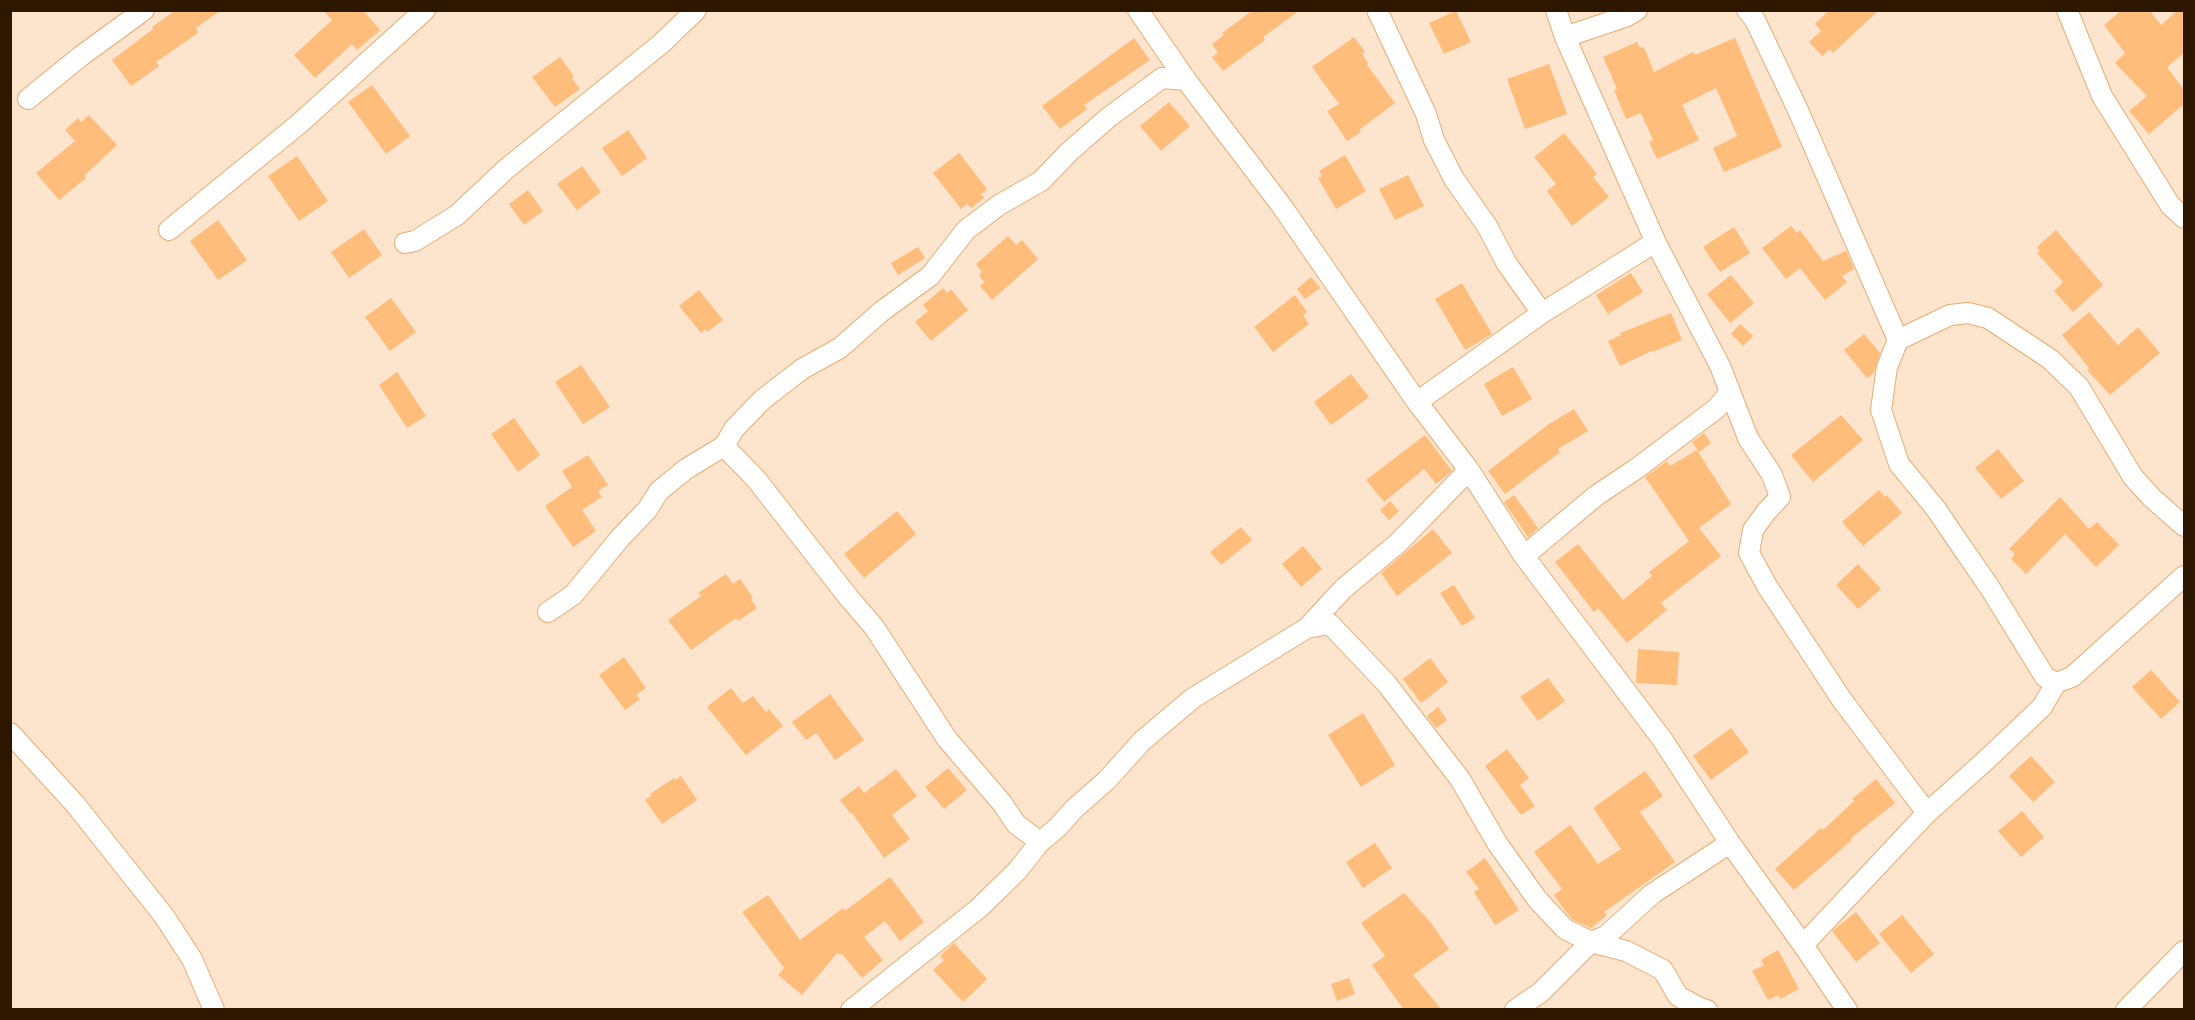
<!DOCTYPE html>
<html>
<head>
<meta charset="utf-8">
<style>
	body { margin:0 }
	#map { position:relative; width:2195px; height:1020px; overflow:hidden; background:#fce4cd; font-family:Overpass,sans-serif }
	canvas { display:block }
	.frame { position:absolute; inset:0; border:12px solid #2d1701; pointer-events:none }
</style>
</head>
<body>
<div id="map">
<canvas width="2195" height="1020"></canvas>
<div class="frame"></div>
</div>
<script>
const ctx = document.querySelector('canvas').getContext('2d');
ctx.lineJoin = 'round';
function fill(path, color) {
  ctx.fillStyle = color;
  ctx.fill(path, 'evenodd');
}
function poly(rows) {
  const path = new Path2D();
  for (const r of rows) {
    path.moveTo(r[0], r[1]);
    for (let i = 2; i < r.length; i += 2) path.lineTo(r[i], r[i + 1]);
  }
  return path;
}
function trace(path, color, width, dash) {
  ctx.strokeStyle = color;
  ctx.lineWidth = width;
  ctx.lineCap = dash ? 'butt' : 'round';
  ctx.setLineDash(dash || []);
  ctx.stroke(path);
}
fill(poly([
	[176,10,221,10,196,28,198,33,156,62,159,66,131,86,112,60,153,29,152,27],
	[323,10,363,10,380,30,357,50,352,44,315,78,294,55,332,20],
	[1253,10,1300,10,1263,37,1265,40,1223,71,1212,57,1218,53,1212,44,1224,35,1222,33],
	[1829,10,1879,10,1833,53,1830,49,1822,56,1809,42,1821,31,1815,24],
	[2122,10,2149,10,2161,25,2178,10,2184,10,2184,53,2167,67,2184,90,2184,104,2149,134,2129,111,2147,96,2115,63,2125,53,2104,25],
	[1456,11,1471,42,1444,54,1429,23],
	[1354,37,1365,52,1362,54,1368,63,1367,65,1395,103,1359,130,1361,132,1347,141,1327,111,1339,104,1312,67],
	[1134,38,1150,60,1084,105,1087,109,1060,129,1042,106],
	[1735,38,1782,147,1724,172,1713,148,1737,136,1716,88,1682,105,1699,140,1657,159,1649,142,1653,140,1641,113,1626,119,1614,90,1617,89,1603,57,1637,42,1640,48,1644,47,1654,72,1693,52,1695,55],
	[560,57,574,76,572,78,580,89,555,107,532,77],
	[1549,64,1567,114,1525,129,1507,79],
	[372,85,410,136,386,154,348,102],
	[1169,102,1190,126,1161,151,1140,126],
	[89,115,117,145,84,176,86,178,59,200,36,173,75,141,65,130,78,118,81,122],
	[628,130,647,158,622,176,602,148],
	[1564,133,1597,174,1593,177,1609,197,1572,226,1547,191,1556,184,1534,157],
	[959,153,987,189,981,194,984,198,971,208,967,204,961,209,933,173],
	[1345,155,1366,191,1336,209,1318,178,1322,176,1319,171],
	[297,156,328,201,299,221,268,176],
	[582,166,601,192,577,210,557,184],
	[1408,175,1424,206,1395,220,1379,189],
	[528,190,543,211,524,225,509,204],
	[218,220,247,260,218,280,190,241],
	[1791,226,1797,233,1800,230,1823,261,1846,251,1848,255,1854,269,1842,276,1847,282,1825,300,1800,268,1786,279,1762,248],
	[1734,227,1750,253,1720,272,1703,247],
	[364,229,382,255,349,278,331,252],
	[2056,230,2103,285,2073,312,2054,291,2063,282,2037,253,2040,251,2037,247],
	[1008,236,1016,245,1022,240,1038,259,992,300,980,286,984,282,979,275,982,272,976,264],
	[918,247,925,258,898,275,891,263],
	[1631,273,1643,292,1608,314,1596,295],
	[1731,275,1754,303,1730,323,1707,294],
	[1311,277,1320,288,1305,299,1297,289],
	[1462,283,1492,334,1465,350,1435,299],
	[943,288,947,293,951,289,968,310,931,341,915,322,928,311,923,305],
	[699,290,723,320,707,332,705,329,701,333,679,306],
	[1295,295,1307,312,1303,315,1309,324,1273,352,1254,327],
	[391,298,416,332,390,351,365,317],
	[2089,312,2118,345,2138,327,2160,353,2110,395,2087,370,2089,368,2062,335],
	[1671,313,1682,340,1652,352,1651,351,1620,366,1608,341,1621,335,1620,333],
	[1740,324,1753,336,1743,346,1731,334],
	[1864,334,1880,353,1874,373,1867,378,1844,350],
	[581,365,610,407,583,424,555,382],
	[1513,367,1532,399,1502,416,1484,384],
	[397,372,426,416,407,428,379,385],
	[1351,374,1369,397,1331,425,1314,402],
	[1574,409,1588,431,1558,449,1560,452,1505,494,1488,471,1549,424],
	[1841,415,1863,440,1813,482,1791,455],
	[514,418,540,455,518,472,491,434],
	[1704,433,1711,443,1699,452,1692,442],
	[1425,435,1452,471,1436,484,1424,469,1384,502,1366,480],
	[1998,449,2024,481,2001,499,1975,468],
	[1697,450,1731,504,1699,528,1721,556,1661,603,1667,610,1627,643,1598,608,1594,612,1555,562,1578,544,1623,600,1652,576,1649,572,1689,541,1645,477,1667,461,1670,466],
	[588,455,608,485,598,491,602,497,582,510,596,531,573,547,545,506,572,487,562,471],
	[1879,490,1885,497,1887,495,1902,513,1863,546,1842,522],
	[1514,495,1538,528,1528,537,1504,502],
	[2060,497,2089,529,2097,522,2119,545,2096,567,2065,534,2026,574,2011,559,2015,554,2009,549],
	[1390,501,1399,511,1389,520,1380,510],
	[897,511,916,534,864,578,844,554],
	[1241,527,1252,540,1221,565,1210,552],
	[1433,529,1452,553,1397,596,1381,573],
	[1303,546,1322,569,1301,587,1282,564],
	[1858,564,1881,589,1858,609,1836,585],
	[726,574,733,584,740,579,753,598,751,600,757,608,738,621,736,618,691,650,668,620,701,596,698,593],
	[1454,585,1475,618,1462,626,1440,593],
	[1638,649,1679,652,1677,685,1636,683],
	[624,657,646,688,636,695,640,699,625,710,599,675],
	[1430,658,1448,682,1421,703,1403,679],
	[2151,670,2180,702,2161,719,2132,687],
	[1548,678,1565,701,1538,721,1520,697],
	[731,688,743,703,753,696,766,712,769,709,783,726,746,755,707,707],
	[830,694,864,740,835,760,816,733,806,740,792,722],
	[1438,707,1447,720,1436,728,1427,716],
	[1363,713,1395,765,1361,787,1328,735],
	[1731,728,1749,752,1711,780,1693,756],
	[1507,749,1529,778,1520,785,1535,806,1521,815,1485,766],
	[2031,756,2055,782,2033,802,2009,776],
	[948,768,967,790,944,809,925,787],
	[896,769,917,796,892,815,910,839,884,858,852,813,851,814,840,800,859,786,864,793],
	[1645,771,1663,796,1640,812,1675,862,1604,912,1607,915,1591,928,1573,920,1563,908,1554,895,1562,889,1534,852,1570,825,1598,864,1621,849,1593,808],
	[681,776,697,800,662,824,645,800,651,796,650,794,674,778,676,780],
	[1876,779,1895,803,1851,838,1852,840,1794,890,1775,869,1821,828,1823,830,1854,801,1852,799],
	[2022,811,2044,837,2021,857,1998,831],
	[1375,843,1392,868,1363,888,1346,862],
	[1485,858,1519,910,1495,925,1474,892,1479,889,1466,872],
	[890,877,924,922,900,941,885,921,864,937,883,960,862,978,842,954,840,955,838,952,802,995,778,975,784,968,742,912,768,895,800,940,843,908,845,911],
	[1404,893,1431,923,1449,949,1413,975,1442,1010,1404,1010,1372,965,1385,956,1361,923],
	[1856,912,1880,943,1856,962,1832,931],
	[1902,915,1934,954,1911,973,1879,934],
	[954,943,987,979,963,1002,933,970,944,960,940,956],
	[1778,950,1799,989,1780,999,1778,995,1768,1000,1752,971,1764,965,1761,960],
	[1349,978,1355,994,1337,1001,1331,984]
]), '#ffbd7b');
const street = poly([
	[1138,10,1186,80,1281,205,1417,402,1469,470,1524,556,1662,739,1730,843,1803,945,1847,1010],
	[1377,10,1426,114,1434,140,1454,179,1487,226,1507,264,1542,313],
	[1556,10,1565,37,1657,245,1720,366,1748,438,1772,475,1780,497,1766,512,1753,530,1749,553,1767,586,1842,700,1927,813],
	[1747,10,1755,20,1797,108,1898,340,1887,367,1881,410,1899,464,1936,509,1957,540,1990,588,2045,677,2056,683,2072,677,2184,576],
	[2067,10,2102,96,2170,205,2184,218],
	[1565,37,1627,16,1637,10],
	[28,99,81,56,144,10],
	[169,230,300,123,425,10],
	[405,243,415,241,457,215,506,169,662,43,696,10],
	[1898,340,1950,315,1968,313,1988,318,2050,359,2079,387,2133,477,2152,498,2184,526],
	[1417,402,1542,313,1649,246,1657,245],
	[724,446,756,479,849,598,874,627,947,739,1002,803,1016,824,1040,842],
	[1524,556,1597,495,1636,469,1717,408,1729,393],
	[548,612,573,595,621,537,647,510,659,491,686,469,724,446,734,429,762,400,802,369,840,348,882,311,930,276,966,230,999,205,1041,181,1070,151,1109,117,1162,78,1186,80],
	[1307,628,1330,624,1386,683,1460,779,1497,843,1537,899,1565,929,1591,942,1626,951,1663,970,1678,996,1700,1008,1707,1010],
	[10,733,75,804,164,916,192,959,214,1010],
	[1803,945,1927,813,1985,761,2042,707,2056,683],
	[851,1010,979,908,1017,871,1040,842,1058,827,1074,809,1107,780,1142,741,1193,698,1307,628,1343,589,1398,543,1469,470],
	[1515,1010,1541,992,1591,942,1606,936,1652,894,1730,843],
	[2126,1010,2184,951]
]);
trace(street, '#e7ad73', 22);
trace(street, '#fff', 20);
</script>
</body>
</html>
